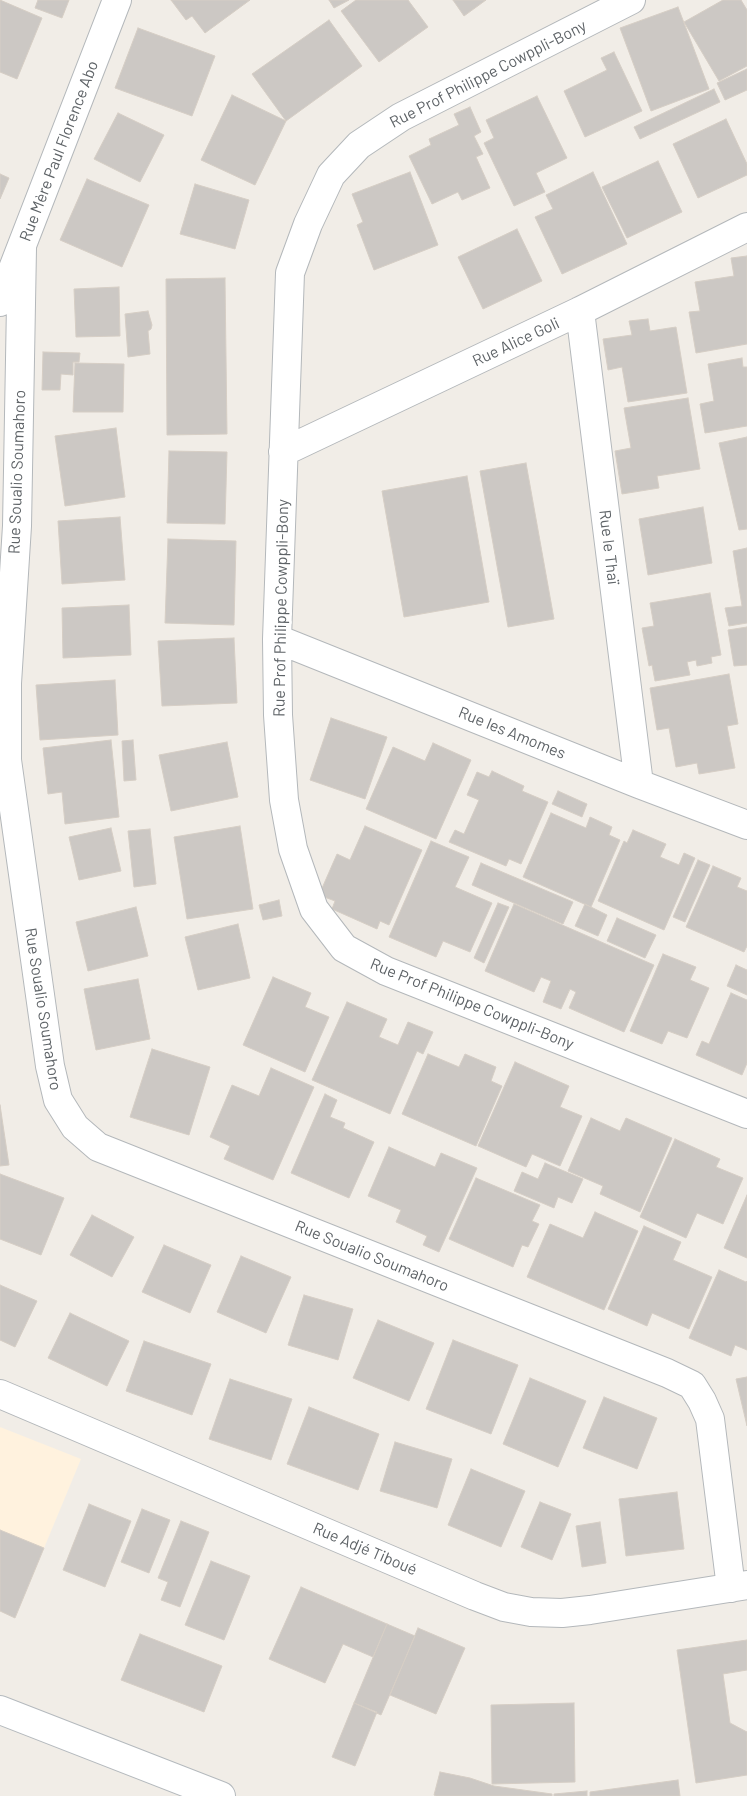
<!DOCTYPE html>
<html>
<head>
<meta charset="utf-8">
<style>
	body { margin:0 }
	canvas { display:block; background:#f1ede7 }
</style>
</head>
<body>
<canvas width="747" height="1796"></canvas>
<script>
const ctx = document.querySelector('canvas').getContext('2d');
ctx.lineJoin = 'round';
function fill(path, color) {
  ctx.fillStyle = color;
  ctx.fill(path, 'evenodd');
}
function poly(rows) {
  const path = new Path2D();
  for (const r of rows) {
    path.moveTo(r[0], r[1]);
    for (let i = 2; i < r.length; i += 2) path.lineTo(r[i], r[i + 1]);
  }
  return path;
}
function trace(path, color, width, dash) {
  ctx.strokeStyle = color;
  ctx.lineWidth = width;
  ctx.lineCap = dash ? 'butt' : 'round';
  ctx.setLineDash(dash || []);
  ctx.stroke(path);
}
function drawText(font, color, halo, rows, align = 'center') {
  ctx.font = font + ' Barlow,sans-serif';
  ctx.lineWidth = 5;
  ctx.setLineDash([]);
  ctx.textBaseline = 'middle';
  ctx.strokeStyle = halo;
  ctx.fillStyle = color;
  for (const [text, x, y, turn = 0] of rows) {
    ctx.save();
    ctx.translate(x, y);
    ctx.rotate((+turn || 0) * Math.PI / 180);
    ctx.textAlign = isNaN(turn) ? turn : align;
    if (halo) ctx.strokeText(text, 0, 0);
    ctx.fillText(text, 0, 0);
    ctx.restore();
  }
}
fill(poly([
	[0,1427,81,1459,15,1618,0,1611]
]), '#fff2de');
const building = poly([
	[0,0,42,18,17,79,0,72,0,0],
	[38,0,69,0,62,18,35,8,38,0],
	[171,0,250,0,205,33,192,16,186,20,171,0],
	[329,0,349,0,334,8,329,0],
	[356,0,408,0,428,27,379,62,341,11,356,0],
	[453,0,486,0,464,16,453,0],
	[723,0,741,0,747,10,747,66,719,81,684,22,723,0],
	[678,7,709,89,651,111,620,28,678,7],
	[329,20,362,66,286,121,252,74,329,20],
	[138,28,215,56,192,116,115,88,138,28],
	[614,52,642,111,585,137,564,91,607,70,601,58,614,52],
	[747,69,747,90,725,100,717,83,747,69],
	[714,89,720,102,640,139,634,127,714,89],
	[232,95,286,121,255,185,201,160,232,95],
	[537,96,567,158,536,173,545,192,514,206,484,143,494,138,486,120,537,96],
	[470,107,481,132,474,136,483,154,476,157,490,188,462,200,458,192,432,204,409,156,431,145,429,139,459,125,454,114,470,107],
	[118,113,164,135,140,182,94,159,118,113],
	[726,119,747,164,747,175,698,198,673,144,726,119],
	[658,161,682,212,627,238,602,187,658,161],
	[410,172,438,245,374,270,357,225,363,222,352,194,410,172],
	[593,172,627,244,562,274,535,217,553,209,546,195,593,172],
	[0,174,9,178,0,199,0,174],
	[87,179,149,205,122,267,60,240,87,179],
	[195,184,249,200,235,249,180,234,195,184],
	[517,229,542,281,483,309,458,257,517,229],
	[747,256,747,344,696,353,689,312,700,311,695,282,734,276,731,258,747,256],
	[225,278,227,434,167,435,166,279,225,278],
	[119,287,120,336,76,337,74,289,119,287],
	[148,311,152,325,151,329,148,331,150,354,128,357,125,314,148,311],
	[648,319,650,331,676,327,687,393,628,402,622,367,608,370,603,339,632,335,629,321,648,319],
	[43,352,80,353,79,362,73,362,73,375,61,374,60,390,42,390,43,352],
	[742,358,743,367,747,367,747,426,705,433,700,404,714,401,708,364,742,358],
	[75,363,124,364,123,412,73,412,75,363],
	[688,398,700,469,657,476,659,488,622,494,615,451,631,448,624,408,688,398],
	[116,428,125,497,65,506,55,436,116,428],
	[747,437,747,529,739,530,719,443,747,437],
	[169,451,227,452,225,524,167,523,169,451],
	[526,463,554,619,508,627,480,471,526,463],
	[467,476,489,602,404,617,382,491,467,476],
	[703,507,712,563,648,575,639,519,703,507],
	[120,517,125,580,62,584,58,521,120,517],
	[168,539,236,541,234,625,165,623,168,539],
	[747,548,747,623,729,626,725,608,742,606,733,551,747,548],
	[710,593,721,655,711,657,712,663,697,666,696,660,687,662,690,675,655,681,652,665,649,666,642,628,654,626,650,603,710,593],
	[129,605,131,655,63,658,62,608,129,605],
	[747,627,747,665,734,666,728,630,747,627],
	[234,638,237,703,162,706,158,641,234,638],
	[729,674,738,724,727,726,735,768,699,774,697,763,676,767,669,728,657,730,650,688,729,674],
	[115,680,118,735,40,740,36,685,115,680],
	[331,718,387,737,365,799,310,780,331,718],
	[111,740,119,817,65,824,62,792,48,794,43,748,111,740],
	[133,740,136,780,124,781,122,741,133,740],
	[227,742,238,797,171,811,159,755,227,742],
	[433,743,471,760,436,839,366,809,393,747,425,761,433,743],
	[492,771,524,786,522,791,548,802,521,864,509,859,506,866,449,842,455,830,464,834,479,800,467,795,477,772,489,777,492,771],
	[558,791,587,804,582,817,552,804,558,791],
	[551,813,586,828,590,817,612,827,609,835,620,840,591,907,523,877,551,813],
	[240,826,253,909,187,919,174,837,240,826],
	[365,826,422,850,389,925,380,921,377,929,332,909,335,901,319,895,337,854,350,860,365,826],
	[111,828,121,871,79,880,69,837,111,828],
	[150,829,156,884,134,887,128,831,150,829],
	[633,830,666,844,660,857,679,865,684,853,695,858,664,930,598,901,624,841,627,843,633,830],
	[431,841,469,857,455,887,492,903,470,952,443,941,436,957,389,937,431,841],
	[698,860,710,865,685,922,673,917,698,860],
	[481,863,573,902,563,924,472,885,481,863],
	[713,866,741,878,737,887,747,891,747,946,744,952,686,927,713,866],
	[279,900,282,916,263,920,259,905,279,900],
	[498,903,509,907,484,963,474,958,498,903],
	[514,904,654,965,624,1032,569,1008,576,992,570,989,561,1009,543,1002,551,981,541,977,534,992,485,971,514,904],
	[585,904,607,915,598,936,575,926,585,904],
	[136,907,148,956,88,971,76,922,136,907],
	[617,918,656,935,645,958,607,941,617,918],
	[238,924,250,978,198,990,185,937,238,924],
	[663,954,696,967,690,980,709,988,687,1038,668,1031,662,1044,630,1031,663,954],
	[736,965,747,970,747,995,727,986,736,965],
	[273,977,311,993,305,1007,329,1017,305,1072,243,1045,273,977],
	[138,979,150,1039,96,1050,84,989,138,979],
	[731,993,747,1000,747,1063,742,1075,696,1055,702,1041,709,1044,731,993],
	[347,1002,387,1019,379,1037,398,1045,408,1022,433,1032,423,1054,417,1051,390,1114,312,1080,347,1002],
	[152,1049,210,1067,189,1135,130,1117,152,1049],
	[428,1054,459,1067,465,1054,496,1067,491,1081,502,1086,476,1146,402,1114,428,1054],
	[515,1062,569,1086,560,1107,582,1116,560,1166,532,1154,526,1167,478,1146,515,1062],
	[271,1068,314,1087,273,1180,224,1159,230,1146,210,1137,232,1085,259,1096,271,1068],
	[325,1094,337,1100,330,1117,345,1123,343,1128,374,1142,349,1198,291,1173,325,1094],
	[0,1105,9,1165,0,1166,0,1105],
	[591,1118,620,1131,626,1118,672,1138,640,1212,600,1194,603,1186,568,1171,591,1118],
	[675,1139,720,1159,716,1167,743,1178,723,1224,697,1213,686,1238,640,1217,675,1139],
	[389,1147,435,1167,441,1153,477,1168,439,1252,423,1245,427,1236,396,1222,401,1210,368,1196,389,1147],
	[545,1163,583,1179,572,1203,558,1197,554,1208,514,1191,522,1172,538,1179,545,1163],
	[0,1174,64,1198,41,1255,0,1239,0,1174],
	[476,1178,540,1205,532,1221,539,1224,528,1247,522,1245,513,1267,449,1239,476,1178],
	[747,1195,747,1258,724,1248,747,1195],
	[595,1212,638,1231,604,1310,527,1277,550,1224,583,1238,595,1212],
	[92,1215,134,1237,112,1277,70,1255,92,1215],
	[644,1226,681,1242,673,1260,712,1277,689,1329,652,1313,647,1326,608,1309,644,1226],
	[164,1245,211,1265,190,1313,142,1292,164,1245],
	[241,1256,291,1277,266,1333,217,1312,241,1256],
	[719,1270,746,1282,747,1281,747,1350,735,1345,731,1356,689,1338,719,1270],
	[0,1285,37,1301,15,1347,0,1340,0,1285],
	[304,1295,353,1309,338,1360,288,1345,304,1295],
	[70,1313,129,1341,107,1386,48,1358,70,1313],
	[378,1320,434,1343,409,1401,353,1378,378,1320],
	[453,1340,518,1365,491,1434,426,1409,453,1340],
	[144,1341,211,1364,192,1415,126,1391,144,1341],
	[747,1377,747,1426,736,1379,747,1377],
	[530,1378,586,1401,558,1467,503,1444,530,1378],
	[230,1379,292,1399,271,1460,209,1439,230,1379],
	[604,1397,657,1418,637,1469,583,1448,604,1397],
	[309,1407,379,1434,358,1490,287,1464,309,1407],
	[395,1442,452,1459,437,1508,380,1491,395,1442],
	[471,1469,525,1491,501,1547,448,1525,471,1469],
	[677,1492,684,1549,626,1556,619,1499,677,1492],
	[540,1502,571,1514,552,1560,521,1547,540,1502],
	[89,1504,131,1521,105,1587,63,1570,89,1504],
	[142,1509,170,1520,149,1573,121,1562,142,1509],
	[181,1521,209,1532,180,1607,161,1600,168,1582,158,1578,181,1521],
	[600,1522,606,1563,582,1567,576,1526,600,1522],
	[0,1530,44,1548,15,1618,0,1611,0,1530],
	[211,1561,250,1576,224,1640,185,1625,211,1561],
	[301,1587,387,1624,373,1657,343,1644,325,1683,269,1659,301,1587],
	[387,1624,415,1636,381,1715,354,1703,387,1624],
	[418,1628,465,1648,436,1714,390,1695,418,1628],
	[140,1634,222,1666,204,1712,121,1680,140,1634],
	[747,1640,747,1670,723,1674,730,1723,747,1732,747,1775,696,1783,677,1650,747,1640],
	[354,1703,377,1712,355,1766,332,1757,354,1703],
	[574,1703,575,1782,492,1784,491,1705,574,1703],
	[440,1772,470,1778,494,1786,552,1794,552,1796,436,1796,434,1795,440,1772],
	[678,1780,680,1796,590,1796,590,1792,678,1780],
	[587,1791,587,1796,554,1796,554,1794,587,1791]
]);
fill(building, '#ccc8c4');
trace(building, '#d6cec5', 1);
const street = poly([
	[631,0,401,117,359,145,331,175,308,224,290,273,277,639,278,715,284,800,293,849,314,909,344,948,386,971,747,1114],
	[22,248,17,526,7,683,7,760,50,1066,58,1100,75,1127,98,1147,667,1373,692,1385,702,1401,710,1419,731,1588],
	[0,302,117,0],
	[580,311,639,784],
	[283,452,580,311,747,227],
	[277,639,639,784,747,825],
	[0,1394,475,1596,504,1607,531,1612,562,1613,590,1610,747,1585]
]);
const secondary = poly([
	[0,1710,221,1796]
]);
trace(street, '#b4b8bb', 30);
trace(secondary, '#b5babe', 30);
trace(street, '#fff', 28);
trace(secondary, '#fff', 28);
drawText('16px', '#5e6367', '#fff', [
	["Rue Prof Philippe Cowppli-Bony",488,74,-27],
	["Rue Mère Paul Florence Abo",59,151,-69],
	["Rue Alice Goli",516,342,-25],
	["Rue Soualio Soumahoro",17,472,-88],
	["Rue le Thaï",609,547,83],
	["Rue Prof Philippe Cowppli-Bony",281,608,-89],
	["Rue les Amomes",512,733,22],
	["Rue Prof Philippe Cowppli-Bony",472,1004,22],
	["Rue Soualio Soumahoro",43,1009,81],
	["Rue Soualio Soumahoro",372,1256,22],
	["Rue Adjé Tiboué",365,1549,23]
]);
</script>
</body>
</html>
